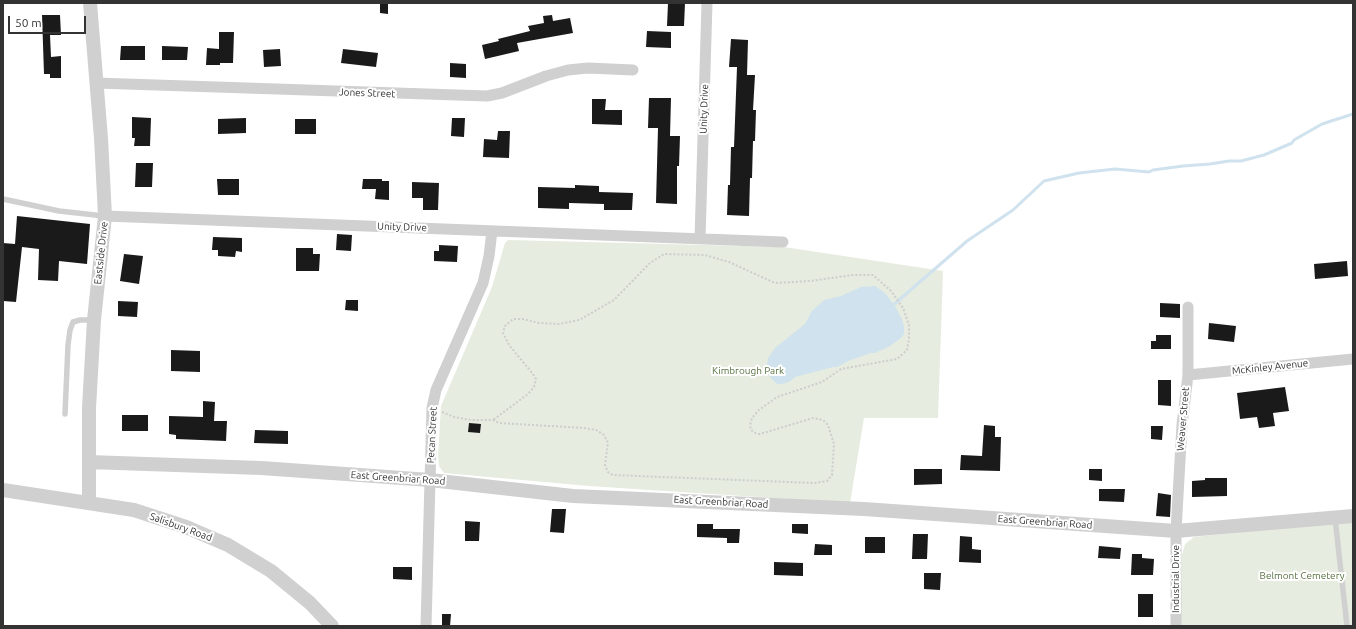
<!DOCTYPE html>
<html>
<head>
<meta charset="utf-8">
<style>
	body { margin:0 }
	#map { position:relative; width:1356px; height:629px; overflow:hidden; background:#fff; font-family:Ubuntu,sans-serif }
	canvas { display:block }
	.frame { position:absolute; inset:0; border:4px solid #333; pointer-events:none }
	.scale { position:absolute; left:8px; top:16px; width:78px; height:18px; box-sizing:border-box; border:2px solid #333; border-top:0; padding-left:5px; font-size:12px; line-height:14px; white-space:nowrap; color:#333; -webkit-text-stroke:3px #fff; paint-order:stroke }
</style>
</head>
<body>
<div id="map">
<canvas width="1356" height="629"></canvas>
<div class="frame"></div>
<div class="scale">50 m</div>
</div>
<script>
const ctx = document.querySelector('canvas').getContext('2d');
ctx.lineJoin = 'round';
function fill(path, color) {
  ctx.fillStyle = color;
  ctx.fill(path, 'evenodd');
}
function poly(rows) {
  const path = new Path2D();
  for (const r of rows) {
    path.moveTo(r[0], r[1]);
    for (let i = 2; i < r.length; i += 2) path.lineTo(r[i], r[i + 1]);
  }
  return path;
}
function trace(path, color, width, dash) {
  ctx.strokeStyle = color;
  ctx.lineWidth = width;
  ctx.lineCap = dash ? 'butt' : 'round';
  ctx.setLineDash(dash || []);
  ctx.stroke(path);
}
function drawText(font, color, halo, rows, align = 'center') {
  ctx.font = font + ' Ubuntu,sans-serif';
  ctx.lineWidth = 4;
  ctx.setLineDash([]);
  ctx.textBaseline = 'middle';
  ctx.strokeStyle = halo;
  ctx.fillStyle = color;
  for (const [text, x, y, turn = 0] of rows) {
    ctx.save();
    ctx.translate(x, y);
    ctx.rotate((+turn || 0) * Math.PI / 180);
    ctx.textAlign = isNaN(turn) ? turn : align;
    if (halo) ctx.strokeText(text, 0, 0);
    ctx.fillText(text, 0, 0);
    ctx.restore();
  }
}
fill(poly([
	[508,240,784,247,943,271,938,418,864,418,850,503,589,486,444,473,439,466,438,456,441,406,492,287,505,243],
	[1353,521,1353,626,1180,626,1182,555,1185,544,1194,537]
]), '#e6ecdf');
fill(poly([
	[875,286,885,293,896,308,902,319,904,327,904,334,901,338,890,346,875,353,871,353,848,361,837,367,833,367,795,377,789,382,781,384,777,384,770,377,767,366,768,358,775,348,805,324,812,311,824,300,841,296,861,287]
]), '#cfe2ee');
trace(poly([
	[891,307,967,241,1013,210,1044,181,1079,173,1115,169,1149,172,1153,170,1183,166,1210,164,1229,161,1241,161,1264,155,1292,143,1294,140,1322,124,1353,114]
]), '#cfe2ee', 3);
fill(poly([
	[380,3,388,3,388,14,380,13],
	[668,3,685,3,684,26,667,26],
	[42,15,60,15,61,35,50,35,51,57,61,56,61,78,50,78,50,74,44,74],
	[552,15,553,21,570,18,573,33,517,43,519,51,485,59,482,45,499,41,498,39,530,31,528,26,544,23,543,16],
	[647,31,671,32,671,48,646,47],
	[219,32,234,32,233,63,220,63,220,65,206,65,207,48,219,49],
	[731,39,748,40,747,75,755,75,753,110,756,110,755,141,753,141,752,178,750,178,749,216,727,215,728,185,730,185,731,147,734,147,737,67,729,67],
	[121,46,145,46,145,60,120,60],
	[162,46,188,47,187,60,162,60],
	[280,49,281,66,264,67,263,50],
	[343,49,378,53,376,67,341,63],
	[450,63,466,64,466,78,450,77],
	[649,98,671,98,670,136,680,136,679,166,677,166,677,204,656,203,658,128,648,128],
	[592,99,606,99,605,110,622,110,622,125,592,124],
	[132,117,151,118,150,146,134,146,135,138,132,138],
	[246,118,246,133,218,134,218,119],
	[452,118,465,118,464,137,451,136],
	[295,119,316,119,316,134,295,134],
	[498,131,510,131,509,158,483,157,484,139,497,140],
	[136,163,153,163,152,187,135,187],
	[217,179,239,179,239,195,218,195],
	[363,179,382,179,382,181,389,181,389,200,375,199,376,189,362,189],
	[412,182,439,183,438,210,423,210,423,198,412,198],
	[575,185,599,186,599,192,633,193,632,210,604,210,604,204,569,203,569,209,538,208,538,187,575,188],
	[17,216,90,224,87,264,59,261,58,281,38,280,39,249,22,247,16,302,3,301,3,243,15,244],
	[337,234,352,235,351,251,336,250],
	[213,237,242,238,242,252,236,251,235,257,218,256,218,250,212,250],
	[439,245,458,246,457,262,434,261,434,251,439,251],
	[296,248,313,248,313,254,320,254,319,271,296,271],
	[124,254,143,256,139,284,120,281],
	[1347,261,1348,276,1315,279,1314,264],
	[346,300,358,300,358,311,345,310],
	[118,301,138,302,137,317,118,316],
	[1160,303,1180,304,1180,318,1160,317],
	[1209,323,1236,326,1234,342,1208,339],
	[1156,335,1171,335,1171,349,1151,349,1151,341,1156,341],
	[171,350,200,351,200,372,171,371],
	[1158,380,1171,380,1171,406,1158,405],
	[1285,387,1289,411,1273,413,1275,426,1259,428,1257,417,1240,419,1237,393],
	[203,401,215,402,214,421,227,421,226,441,176,439,176,435,169,434,169,416,203,417],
	[122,415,148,415,148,431,122,431],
	[469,423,481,424,480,433,468,432],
	[984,425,995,426,995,437,1001,437,1000,471,960,470,961,455,982,456],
	[1151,426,1163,426,1162,440,1151,439],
	[255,430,288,431,288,444,254,443],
	[914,469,942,469,942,484,914,485],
	[1089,469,1102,469,1102,481,1089,480],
	[1205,478,1227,478,1227,496,1192,497,1192,481,1205,480],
	[1099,489,1125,489,1124,502,1099,501],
	[1158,493,1171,495,1170,517,1156,516],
	[552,509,566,509,564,533,550,532],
	[465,521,480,522,479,541,465,541],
	[697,524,713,524,713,529,740,529,739,543,727,543,727,538,697,537],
	[792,524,808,524,808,534,792,533],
	[913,534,928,534,927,559,912,559],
	[960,536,972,537,972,549,981,550,981,563,959,562],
	[865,537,885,537,885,553,865,553],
	[815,544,832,545,832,555,814,555],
	[1099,546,1121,548,1120,559,1098,558],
	[1132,554,1142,554,1142,558,1154,559,1153,575,1131,575],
	[774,562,803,563,803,576,774,575],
	[393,567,412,567,412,580,393,579],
	[924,573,941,573,940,590,924,589],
	[1138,594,1153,594,1153,617,1138,617],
	[442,614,451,614,450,626,442,626]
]), '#1a1a1a');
trace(poly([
	[442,412,454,417,471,420,493,420,499,423,584,428,596,430,604,435,608,443,605,465,608,472,613,475,814,483,827,481,832,475,834,444,828,425,823,420,813,418,760,434,757,434,751,430,750,425,752,418,759,410,777,397,822,382,841,369,897,359,907,350,909,339,909,325,903,308,891,291,873,275,853,275,810,281,775,283,729,262,705,255,664,254,650,263,614,300,579,320,559,324,539,323,523,319,513,319,505,326,503,333,509,345,533,374,536,379,534,387,528,394,493,420]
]), '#cdcdcd', 2, [2, 2]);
trace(poly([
	[3,199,59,211,104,216],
	[65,414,68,345,70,330,73,322,80,320,94,320],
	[1335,518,1347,626]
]), '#d0d0d0', 5.5);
trace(poly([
	[96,83,487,96,502,93,546,76,568,70,588,68,633,70],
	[105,216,783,242],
	[700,239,707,3],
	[1188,375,1353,359],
	[426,626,432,408,436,390,483,283,489,256,492,231],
	[1176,626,1176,531,1182,425,1188,375,1188,307]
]), '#d0d0d0', 11);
trace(poly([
	[89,462,261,468,430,480,573,496,864,509,1176,531,1353,516],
	[3,490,134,510,186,527,228,545,271,571,310,603,332,626],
	[89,503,89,408,94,320,105,216,101,138,90,3]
]), '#d0d0d0', 14);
drawText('10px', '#333', '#fff', [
	["Jones Street",367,93,2],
	["Unity Drive",704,109,-88],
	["Unity Drive",402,227,2],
	["Eastside Drive",101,253,-84],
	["McKinley Avenue",1270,367,-6],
	["Weaver Street",1183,419,-85],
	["Pecan Street",432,435,-87],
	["East Greenbriar Road",398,478,4],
	["East Greenbriar Road",721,502,3],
	["East Greenbriar Road",1045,522,4],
	["Salisbury Road",181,527,20],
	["Industrial Drive",1176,579,-90]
]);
drawText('10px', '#56703f', '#fff', [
	["Kimbrough Park",748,371],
	["Belmont Cemetery",1302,576]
]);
</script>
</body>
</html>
